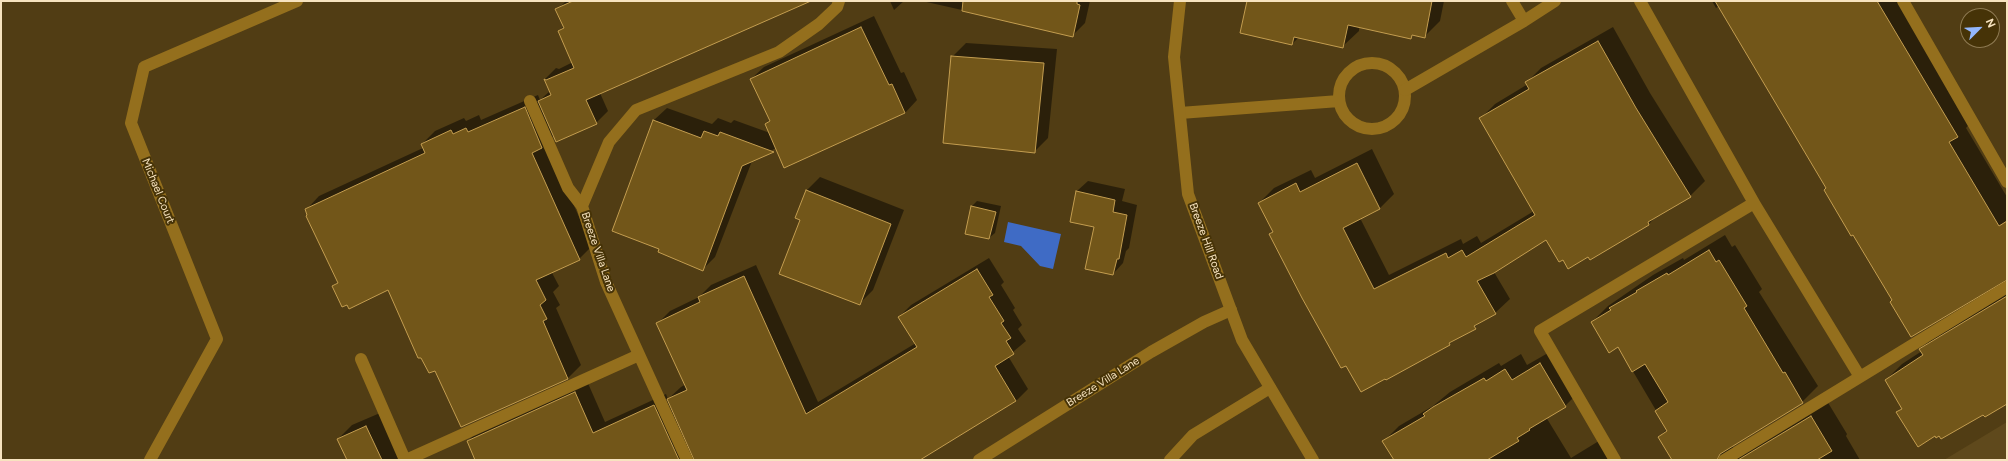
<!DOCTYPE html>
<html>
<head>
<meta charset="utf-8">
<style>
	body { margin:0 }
	#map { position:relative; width:2008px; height:461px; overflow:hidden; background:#513d14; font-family:Figtree,sans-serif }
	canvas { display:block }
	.frame { position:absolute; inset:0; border:2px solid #f7e3bf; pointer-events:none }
	.north { position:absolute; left:1960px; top:8px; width:40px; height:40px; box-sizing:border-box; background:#463307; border:1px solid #8d7951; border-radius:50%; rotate:66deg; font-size:11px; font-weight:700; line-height:16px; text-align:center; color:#f7e3bf }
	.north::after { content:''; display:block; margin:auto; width:14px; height:18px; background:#93b7fd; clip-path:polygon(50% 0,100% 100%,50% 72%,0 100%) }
</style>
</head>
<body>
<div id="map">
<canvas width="2008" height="461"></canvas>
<div class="frame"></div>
<div class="north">N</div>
</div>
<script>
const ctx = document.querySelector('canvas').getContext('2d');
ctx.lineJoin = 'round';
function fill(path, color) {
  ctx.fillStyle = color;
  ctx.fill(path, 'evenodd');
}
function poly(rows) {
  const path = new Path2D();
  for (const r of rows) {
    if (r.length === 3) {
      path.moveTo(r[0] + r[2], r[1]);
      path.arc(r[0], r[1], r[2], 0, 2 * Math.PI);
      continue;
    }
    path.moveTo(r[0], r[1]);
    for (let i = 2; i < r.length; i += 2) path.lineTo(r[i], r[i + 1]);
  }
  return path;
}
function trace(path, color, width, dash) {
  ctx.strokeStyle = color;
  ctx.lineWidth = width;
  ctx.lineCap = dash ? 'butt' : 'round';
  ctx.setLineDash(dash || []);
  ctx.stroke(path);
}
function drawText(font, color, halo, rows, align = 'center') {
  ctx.font = font + ' Figtree,sans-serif';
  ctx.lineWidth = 4;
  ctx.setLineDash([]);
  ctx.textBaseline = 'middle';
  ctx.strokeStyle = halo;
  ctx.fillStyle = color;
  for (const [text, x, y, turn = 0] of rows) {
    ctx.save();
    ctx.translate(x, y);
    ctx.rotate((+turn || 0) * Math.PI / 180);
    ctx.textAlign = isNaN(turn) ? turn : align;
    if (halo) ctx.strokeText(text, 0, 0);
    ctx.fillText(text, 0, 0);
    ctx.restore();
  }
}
fill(poly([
	[2007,422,2007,460,1944,460]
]), '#5f491c');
fill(poly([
	[1008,222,1061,234,1053,269,1040,266,1021,246,1004,242]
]), '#3f6bc5');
fill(poly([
	[566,1,805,1,600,93,608,111,596,123,557,141,554,135,546,143,592,246,579,259,551,271,559,286,553,292,560,305,556,308,581,365,568,378,461,426,436,369,389,289,333,286,338,282,306,210,319,196,423,148,422,144,435,131,464,118,466,121,479,115,481,120,538,95,540,100,550,91,545,79,556,68,559,69,573,62,559,31,564,26,557,10],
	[890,1,904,1,894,10],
	[922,1,1090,1,1085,23,1073,35],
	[1249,1,1444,1,1440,21,1424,37,1414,34,1410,38,1359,26,1359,31,1343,46,1299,37,1292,44],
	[1712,1,1902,1,1973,120,1966,128,2007,197,2007,279,1893,300,1719,6,1716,8],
	[874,16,901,73,904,72,917,100,905,113,785,167,776,148,752,161,715,257,702,270,660,249,613,230,654,120,667,108,712,124,718,118,731,123,734,120,770,133,766,124,770,119,751,79,764,67],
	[1613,27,1650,93,1705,181,1690,196,1657,215,1649,224,1589,256,1563,259,1547,239,1494,272,1510,299,1495,313,1449,344,1346,364,1270,234,1274,230,1259,203,1274,188,1311,170,1315,178,1372,149,1394,194,1380,208,1360,218,1389,275,1461,239,1463,244,1477,236,1481,243,1534,211,1481,118,1495,104,1528,84,1527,82,1541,68],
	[966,43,1057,49,1048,138,1034,152,952,57],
	[820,177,904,210,873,290,859,304,801,219,806,191],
	[1088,181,1125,189,1122,201,1137,205,1129,248,1126,251,1123,263,1113,274,1095,227,1071,221,1077,191],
	[977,201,1001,206,995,233,989,238,972,206],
	[1725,235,1732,247,1735,245,1762,289,1759,292,1818,386,1802,402,1733,445,1733,448,1827,401,1847,434,1846,436,1860,460,1673,460,1659,437,1667,429,1618,346,1592,322,1608,306,1653,275,1683,258,1684,260],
	[989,258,1004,282,1001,285,1015,308,1013,310,1022,325,1018,329,1026,341,1008,356,1028,389,1016,401,917,460,477,460,468,441,480,429,587,381,605,422,666,394,668,399,681,387,686,384,658,323,670,311,699,297,711,285,756,265,818,402,916,343,899,317,911,305],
	[2007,291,2007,402,1940,435,1898,412,1903,407,1886,380,1902,364,1922,351,1920,350,1936,334],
	[1555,349,1580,391,1565,406,1546,417,1571,458,1607,436,1621,460,1395,460,1384,441,1399,426,1433,406,1450,392,1499,363,1501,366,1521,354,1527,365],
	[380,413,401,460,348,460,338,439,352,425]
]), '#0007');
const building = poly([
	[573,1,811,1,586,100,597,124,556,142,538,101,551,95,544,79,546,80,574,68,558,31,564,28,555,9,573,1],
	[963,1,1077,1,1077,4,1080,5,1073,37,962,11,963,1],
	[1247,1,1432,1,1425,38,1412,35,1411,39,1348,25,1343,48,1294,37,1292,45,1240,33,1247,1],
	[1715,1,1877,1,1958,137,1949,142,1999,226,2007,221,2007,280,1911,337,1890,302,1892,300,1853,235,1851,236,1824,190,1826,188,1715,1],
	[861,27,889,85,892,84,905,113,784,168,765,124,770,121,750,79,861,27],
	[1598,41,1636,108,1691,197,1648,222,1649,225,1590,260,1588,257,1568,269,1563,260,1559,262,1546,240,1494,273,1477,281,1496,314,1474,326,1476,329,1449,343,1450,345,1386,380,1385,379,1361,392,1346,366,1341,368,1302,298,1269,234,1273,232,1258,203,1296,183,1300,192,1357,163,1380,209,1343,228,1374,289,1446,253,1448,258,1462,250,1466,257,1535,215,1479,118,1529,89,1525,82,1598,41],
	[951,56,1044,63,1035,153,943,143,951,56],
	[525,107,542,148,532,153,580,260,536,280,546,300,540,305,547,319,543,321,568,379,461,427,435,371,429,373,421,358,418,358,388,290,349,309,347,305,342,307,332,286,338,283,306,216,307,215,305,209,425,153,421,144,451,130,453,134,466,128,468,132,525,107],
	[653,120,701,138,704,131,718,136,720,132,774,152,742,166,703,271,658,252,659,249,612,231,653,120],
	[806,190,891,224,860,305,779,274,800,220,795,218,806,190],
	[1076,191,1115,200,1113,212,1127,215,1119,259,1117,259,1113,275,1085,269,1094,227,1070,222,1076,191],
	[971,206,996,212,989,239,965,234,971,206],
	[1709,250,1716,262,1719,260,1747,306,1744,308,1783,373,1785,372,1803,403,1720,454,1717,460,1672,460,1658,437,1667,431,1655,411,1668,402,1645,364,1632,372,1618,347,1609,353,1591,322,1611,310,1609,308,1637,292,1636,291,1667,273,1668,275,1709,250],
	[977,269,993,295,989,297,1004,321,1001,323,1011,338,1006,341,1014,354,995,366,1016,401,920,460,694,460,667,399,687,390,656,323,700,302,698,297,744,276,806,414,917,347,898,317,977,269],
	[2007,296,2007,404,1985,417,1983,415,1941,439,1939,436,1936,438,1935,436,1918,447,1896,412,1902,409,1885,380,1923,355,1919,349,2007,296],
	[1540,363,1566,407,1529,429,1530,430,1517,438,1519,441,1487,460,1394,460,1382,441,1425,416,1423,414,1433,407,1484,378,1486,381,1505,369,1512,380,1540,363],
	[575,392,593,433,654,405,679,460,475,460,467,441,575,392],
	[1811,416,1832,451,1817,460,1738,460,1811,416],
	[366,426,382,460,347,460,337,439,366,426]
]);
fill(building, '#725619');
trace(building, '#c39d50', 1);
trace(poly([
	[1372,96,33],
	[530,101,568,188,582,206],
	[1180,113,1339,101],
	[1170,460,1193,435,1270,388]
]), '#946f1d', 12);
trace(poly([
	[1903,1,2007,182],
	[1524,21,1555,1],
	[1405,90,1524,21,1512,1],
	[1754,203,1860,377],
	[361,359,405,460],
	[150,460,217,339,131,123,144,67,297,1],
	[406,460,639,355],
	[687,460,606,282,582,206,609,142,636,110,779,52,819,24,837,7,839,1],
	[979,460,1151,352,1204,322,1231,310],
	[1615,460,1540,331,1754,203,1640,1],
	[1724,460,2007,287]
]), '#946f1d', 12);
trace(poly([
	[1180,1,1174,57,1188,194,1242,340,1313,460]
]), '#946f1d', 12);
drawText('11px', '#f7e3bf', '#463307', [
	["Michael Court",158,191,68],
	["Breeze Hill Road",1206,241,70],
	["Breeze Villa Lane",598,252,71],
	["Breeze Villa Lane",1103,382,-32]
]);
</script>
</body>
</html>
